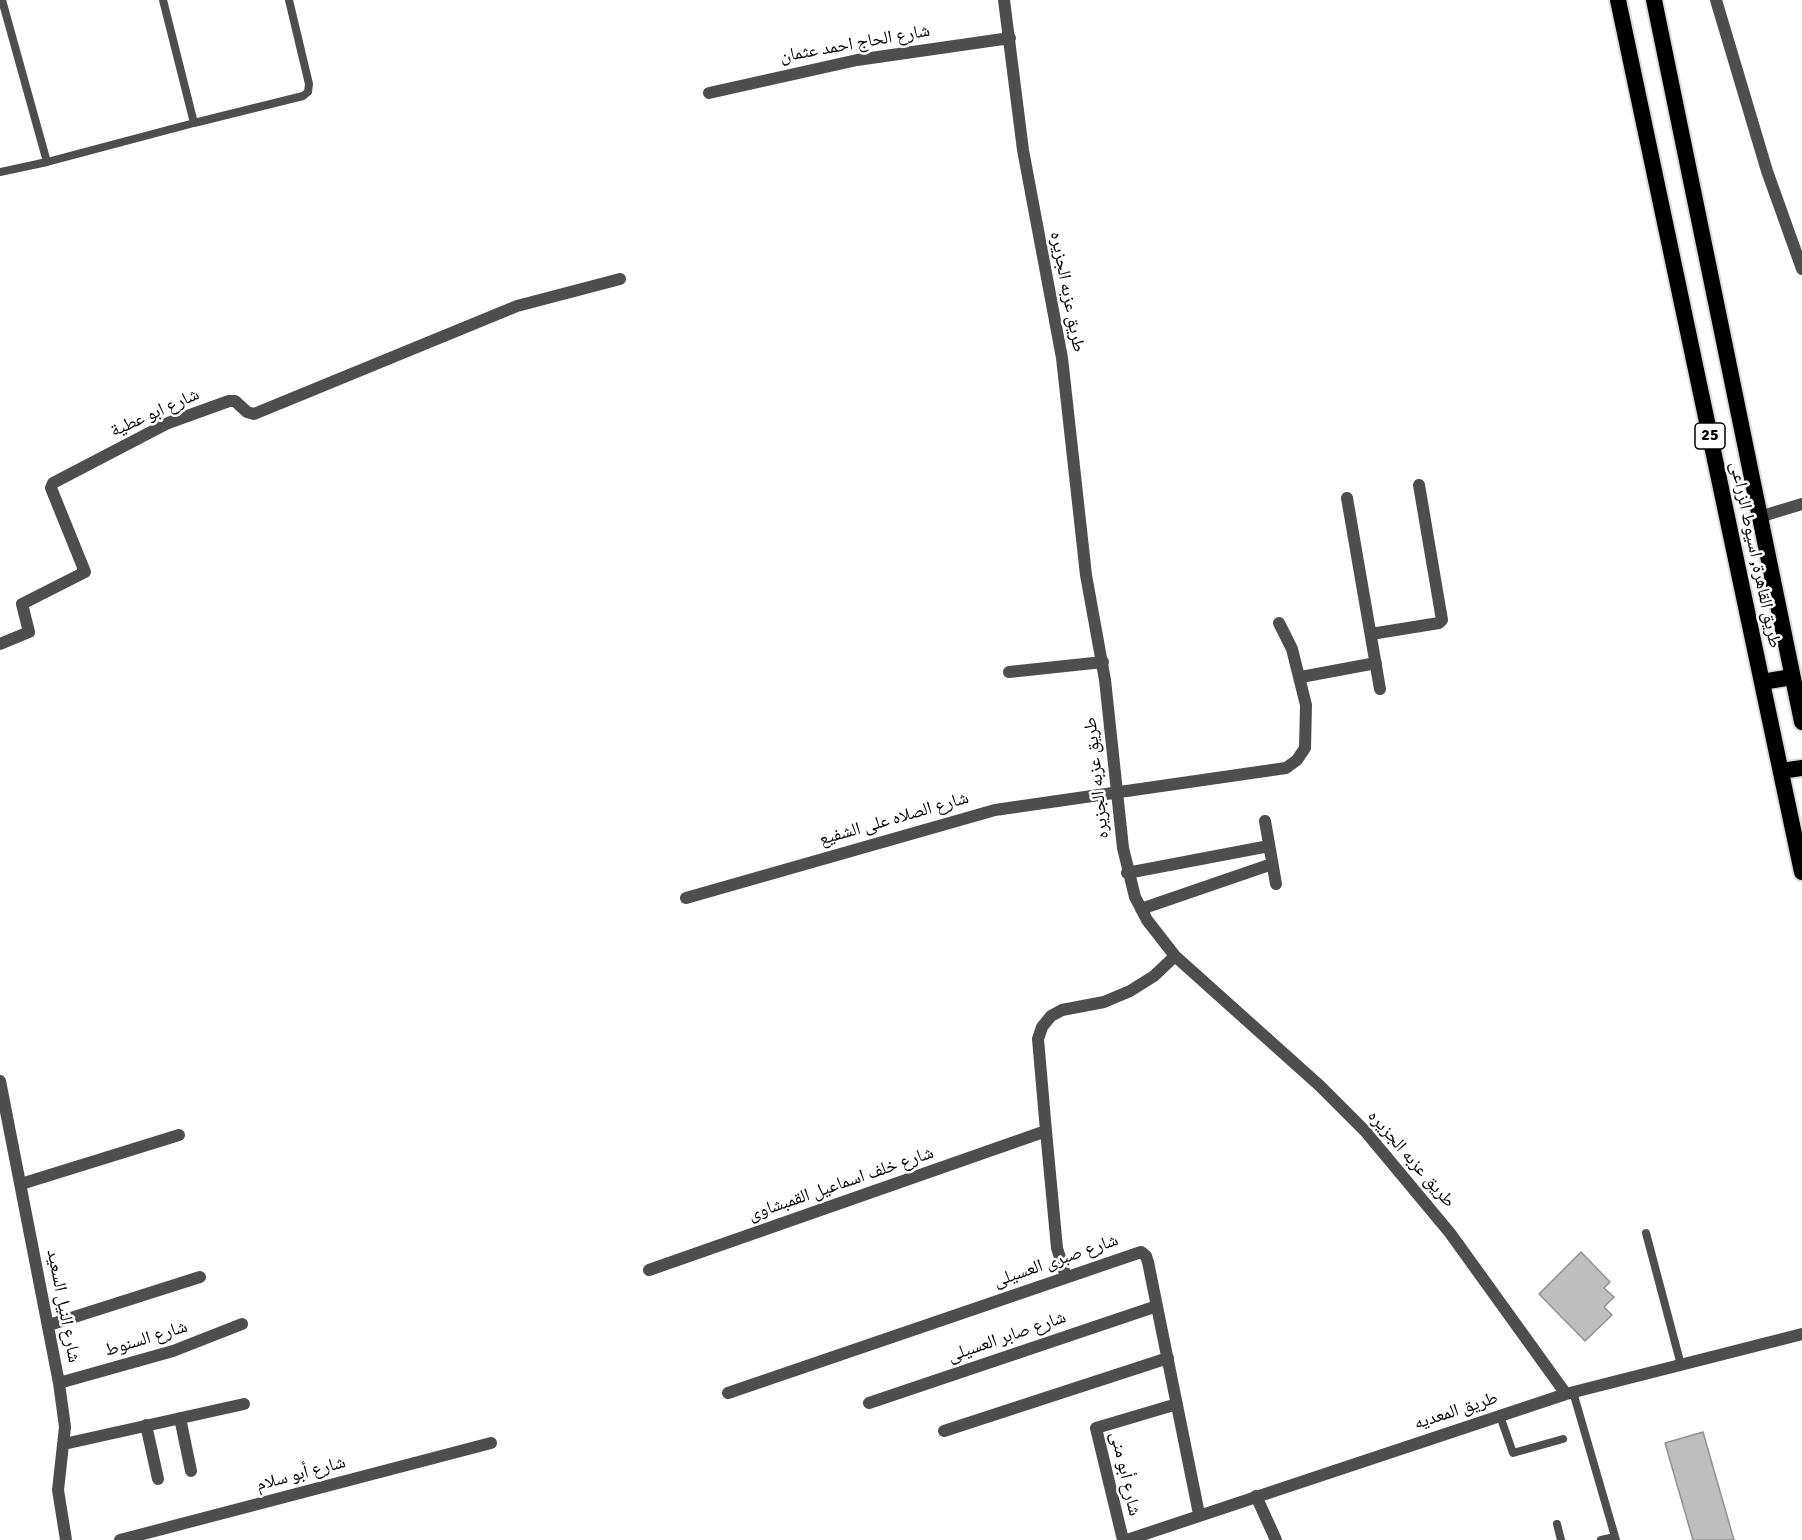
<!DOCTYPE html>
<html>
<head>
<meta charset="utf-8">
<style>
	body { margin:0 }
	canvas { display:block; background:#fff }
</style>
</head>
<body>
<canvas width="1802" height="1540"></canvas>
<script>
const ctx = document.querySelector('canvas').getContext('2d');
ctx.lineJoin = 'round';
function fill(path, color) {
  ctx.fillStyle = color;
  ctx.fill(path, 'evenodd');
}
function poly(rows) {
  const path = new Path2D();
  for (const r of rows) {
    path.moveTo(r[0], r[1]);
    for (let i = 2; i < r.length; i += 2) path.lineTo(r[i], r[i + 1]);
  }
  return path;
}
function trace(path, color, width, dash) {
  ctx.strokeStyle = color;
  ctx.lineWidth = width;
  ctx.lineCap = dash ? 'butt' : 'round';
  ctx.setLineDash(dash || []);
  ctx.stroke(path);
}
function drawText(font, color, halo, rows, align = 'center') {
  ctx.font = font + ' Signika,"Noto Naskh Arabic",sans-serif';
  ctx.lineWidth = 5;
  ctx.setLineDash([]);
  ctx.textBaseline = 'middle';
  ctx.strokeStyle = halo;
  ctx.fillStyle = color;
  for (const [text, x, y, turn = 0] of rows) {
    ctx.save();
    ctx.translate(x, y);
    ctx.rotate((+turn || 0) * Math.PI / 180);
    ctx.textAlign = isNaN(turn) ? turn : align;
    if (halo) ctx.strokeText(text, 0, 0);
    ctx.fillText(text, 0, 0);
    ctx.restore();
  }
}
const building = poly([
	[1581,1252,1610,1282,1604,1288,1614,1297,1604,1307,1612,1315,1585,1341,1539,1294,1581,1252],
	[1703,1432,1734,1540,1693,1540,1665,1443,1703,1432]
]);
fill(building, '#bebebe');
trace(building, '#929292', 1.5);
const trunk = poly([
	[1618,0,1802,872],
	[1654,0,1802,722],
	[1762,682,1792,677],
	[1781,771,1802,768]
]);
trace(trunk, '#dbdbdb', 20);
trace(poly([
	[194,123,303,96,308,92,309,84,289,0],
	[47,162,194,123,163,0],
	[0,172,47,162,2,0],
	[1646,1233,1681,1365],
	[1573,1392,1616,1540],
	[1500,1416,1513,1453,1563,1439],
	[1557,1524,1561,1540],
	[1601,1540,1615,1537]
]), '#4e4e4e', 8);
trace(poly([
	[1004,0,1023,150,1062,358,1086,575,1105,680,1123,848,1135,897,1147,920,1175,956,1320,1086,1365,1131,1450,1233,1566,1394],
	[1716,0,1767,171,1802,269],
	[709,93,857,60,1010,38],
	[1347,498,1380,689],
	[1759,517,1802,504],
	[1371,634,1439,623,1442,620,1419,485],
	[0,644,29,632,22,604,85,572,51,488,53,483,168,423,229,401,235,401,247,412,254,414,517,306,620,279],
	[1009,672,1103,662],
	[1301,677,1376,663],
	[1265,821,1276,884],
	[1127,873,1269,846],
	[686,898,995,810,1286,768,1297,760,1305,748,1306,705,1292,649,1279,623],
	[1141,909,1272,864],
	[0,1081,59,1383,65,1427,58,1490,66,1540],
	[21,1184,179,1135],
	[649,1270,1046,1131],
	[1066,1277,1057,1248,1046,1131,1038,1039,1042,1027,1051,1016,1062,1010,1104,1002,1130,991,1154,976,1175,956],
	[49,1325,200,1277],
	[59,1383,173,1351,242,1324],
	[728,1393,1141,1252,1146,1256,1148,1262,1199,1514],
	[869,1403,1157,1306],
	[180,1418,191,1471],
	[146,1425,158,1479],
	[944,1431,1168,1358],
	[64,1444,244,1404],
	[1256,1496,1276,1540],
	[120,1540,491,1443],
	[1123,1540,1096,1428,1177,1404],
	[1127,1540,1566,1394,1802,1334]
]), '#4e4e4e', 12);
trace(trunk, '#000', 16);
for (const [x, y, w] of [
	[1710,436,30]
]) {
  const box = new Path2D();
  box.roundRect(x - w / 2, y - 13, w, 26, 4.5);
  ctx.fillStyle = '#fff';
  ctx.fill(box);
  trace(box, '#000', 1.5);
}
drawText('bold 16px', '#000', null, [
	["25",1710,436]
]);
drawText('18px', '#000', '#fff', [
	["شارع الحاج احمد عثمان",855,44,-10],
	["طريق عزبه الجزيره",1067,292,79],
	["شارع ابو عطية",155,413,-24],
	["طريق القاهرة, اسيوط الزراعى",1755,555,78],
	["طريق عزبه الجزيره",1097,778,-96],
	["شارع الصلاه على الشفيع",894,819,-16],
	["طريق عزبه الجزيره",1411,1159,49],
	["شارع خلف اسماعيل القمبشاوى",841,1184,-19],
	["شارع صبرى العسيلى",1056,1261,-19],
	["شارع النيل السعيد",63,1306,79],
	["شارع صابر العسيلى",1007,1337,-19],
	["شارع السنوط",146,1339,-17],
	["طريق المعديه",1456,1411,-18],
	["شارع أبو سلام",301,1474,-15],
	["شارع أبو منى",1125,1474,77]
]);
</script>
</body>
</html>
